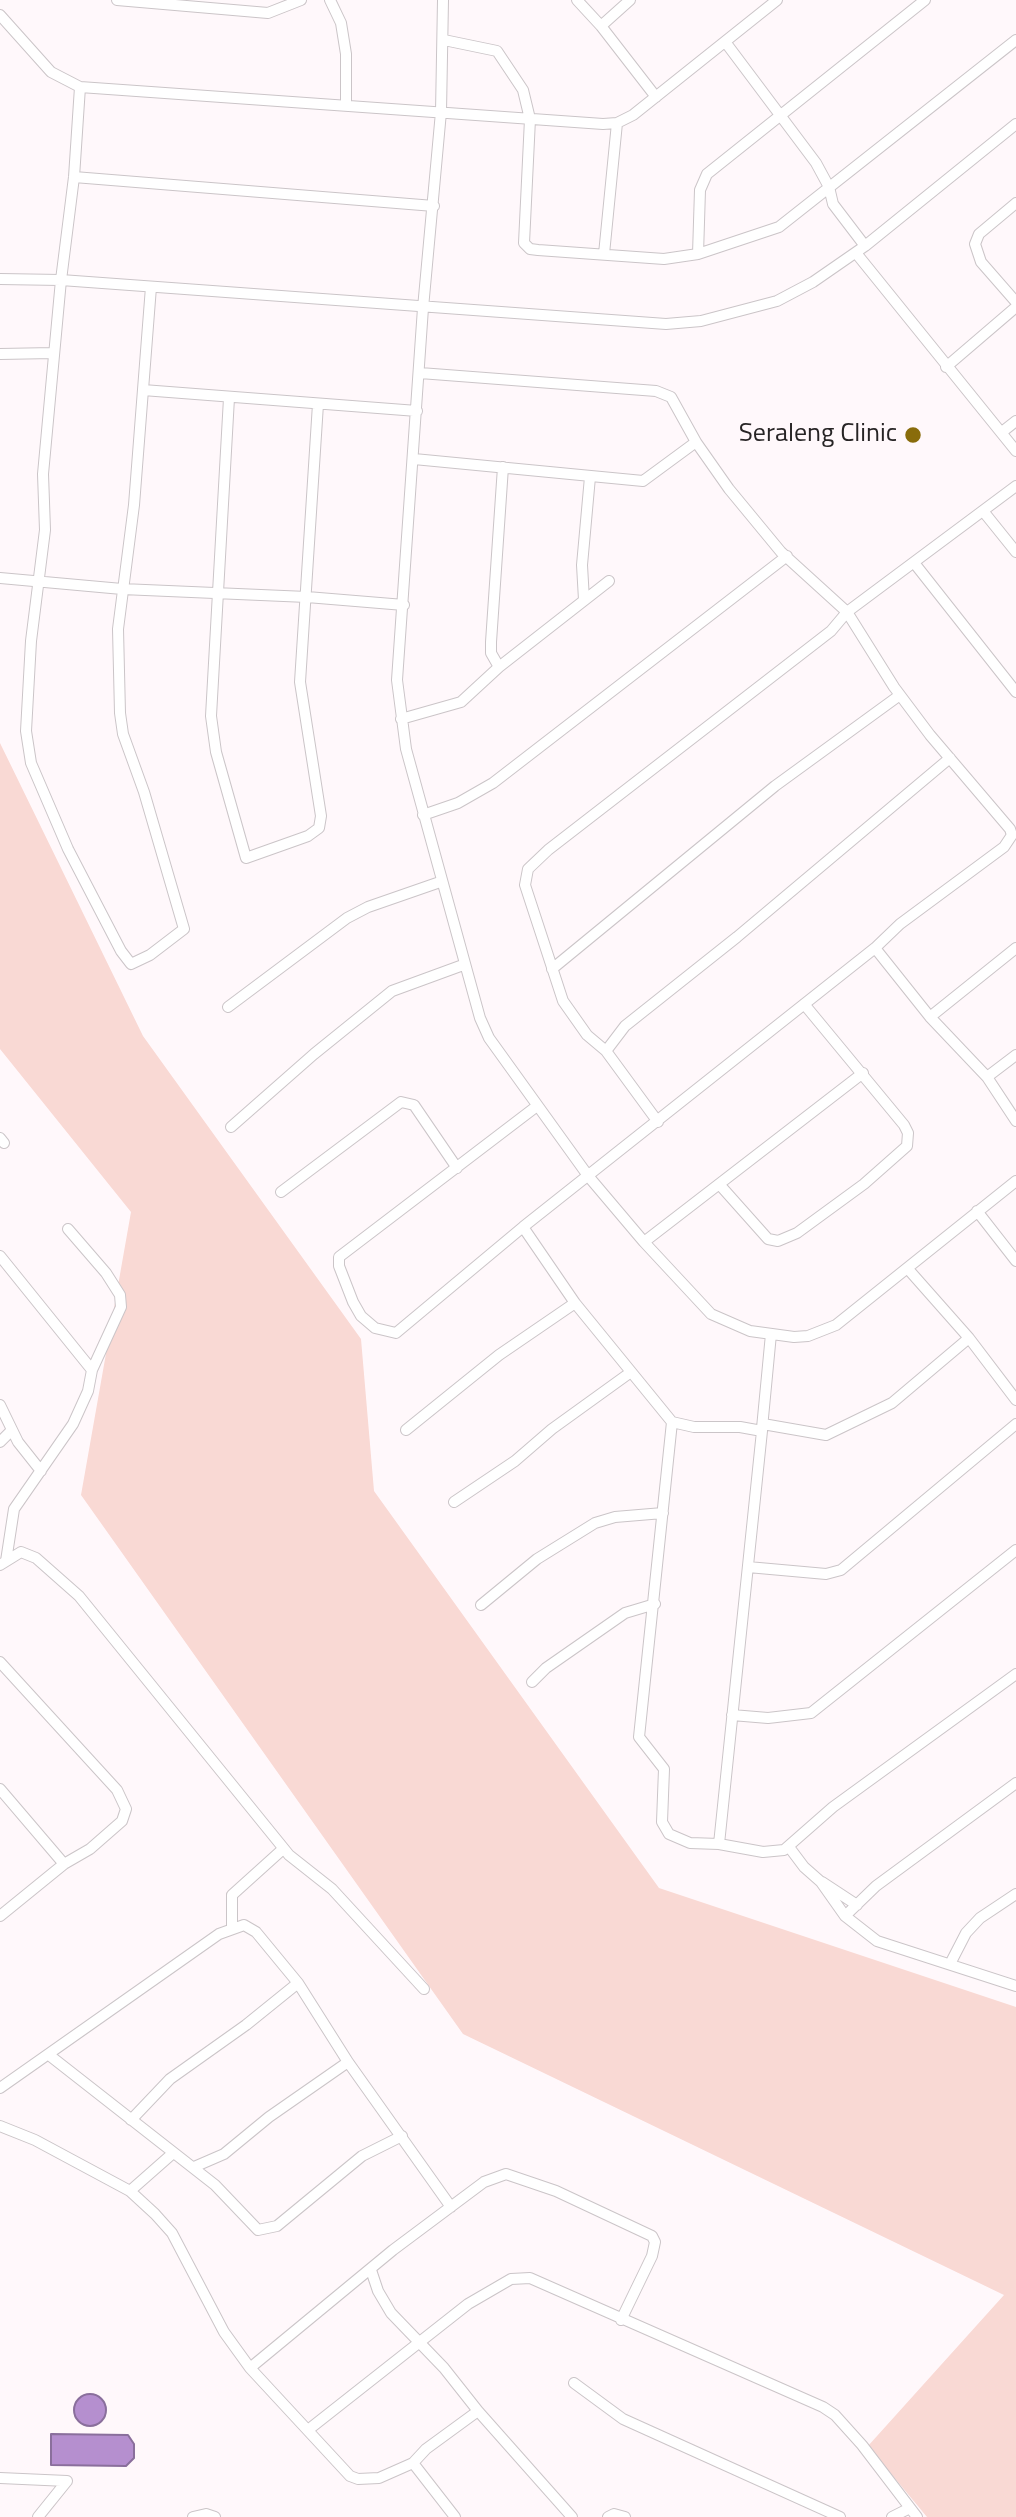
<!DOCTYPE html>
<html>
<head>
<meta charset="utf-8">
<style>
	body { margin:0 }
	canvas { display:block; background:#fff8fb }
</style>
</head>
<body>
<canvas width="1016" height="2517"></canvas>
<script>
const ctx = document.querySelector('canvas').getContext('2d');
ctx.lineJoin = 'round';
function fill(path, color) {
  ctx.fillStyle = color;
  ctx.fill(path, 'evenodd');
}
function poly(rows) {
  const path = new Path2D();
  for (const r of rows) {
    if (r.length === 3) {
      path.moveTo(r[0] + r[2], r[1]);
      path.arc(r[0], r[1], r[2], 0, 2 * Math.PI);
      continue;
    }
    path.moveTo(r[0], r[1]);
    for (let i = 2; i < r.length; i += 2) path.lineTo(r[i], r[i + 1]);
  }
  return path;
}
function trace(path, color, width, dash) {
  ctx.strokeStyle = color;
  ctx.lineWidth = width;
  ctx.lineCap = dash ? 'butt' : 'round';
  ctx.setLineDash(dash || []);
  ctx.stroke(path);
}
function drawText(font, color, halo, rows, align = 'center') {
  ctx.font = font + ' "Titillium Web",sans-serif';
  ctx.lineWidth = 6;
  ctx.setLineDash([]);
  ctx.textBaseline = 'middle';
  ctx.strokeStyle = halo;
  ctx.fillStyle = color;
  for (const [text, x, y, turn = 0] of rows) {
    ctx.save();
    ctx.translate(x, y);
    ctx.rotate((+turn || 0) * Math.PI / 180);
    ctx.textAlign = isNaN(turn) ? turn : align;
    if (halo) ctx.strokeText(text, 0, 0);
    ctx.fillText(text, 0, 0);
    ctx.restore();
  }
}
fill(poly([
	[0,743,143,1036,361,1339,374,1491,659,1888,1016,2007,1016,2517,927,2517,868,2446,1004,2295,463,2034,81,1495,131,1212,0,1049]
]), '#f9d9d4');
const water = poly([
	[90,2410,16],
	[51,2434,128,2435,134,2444,134,2458,126,2466,51,2465,51,2434]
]);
fill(water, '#b58fcf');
trace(water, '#8a6f9c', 2);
const street = poly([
	[117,0,268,13,301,0],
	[330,0,341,23,346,54,346,104],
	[443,0,441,112,423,308,397,680,406,749,480,1018,489,1038,589,1177,644,1242,711,1314,750,1331,794,1337,808,1336,836,1325,1016,1181],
	[577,0,601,26,656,97],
	[0,15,51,72,80,87,603,124,617,123,633,115,777,0],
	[601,26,630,0],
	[444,40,497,51,523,90,530,119,524,243,530,249,538,250,664,259,698,254,779,227,1016,40],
	[726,43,816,163,829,187,833,204,865,246],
	[80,87,74,177,61,280,43,474,45,530,31,641,26,731,31,763,68,849,121,951,131,964,150,955,184,929,144,792,123,734,120,713,118,629,134,505,151,287],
	[74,177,434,206],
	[1016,203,979,234,975,244,981,262,1016,302],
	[856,253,1016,451],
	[604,254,617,123],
	[698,254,700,190,707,174,925,0],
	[0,279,61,280,666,324,701,321,777,301,813,282,865,246,1016,124],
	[0,354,53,353],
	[946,367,1016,307],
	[143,390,417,411],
	[229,398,211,716,216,752,246,858,308,836,319,828,321,816,300,682,318,404],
	[1002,432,1016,421],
	[696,442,729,489,781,552,847,612,894,687,930,735,1010,829,1012,835,1004,847,900,924,875,948],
	[414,459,643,481,696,442,671,397,656,391,420,373],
	[983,511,1016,552],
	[915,564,1016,692],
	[0,578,122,589,307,597,404,605],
	[584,600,582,565,590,477],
	[499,667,491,653,491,642,503,467],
	[401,719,461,702,499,667,609,581],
	[423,815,458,803,493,783,787,556],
	[552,969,775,786,900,695],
	[228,1007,347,918,368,907,440,882],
	[930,1017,1016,948],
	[606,1051,625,1026,737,937,950,758],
	[987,1077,1016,1055],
	[537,1106,339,1257,339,1266,353,1302,361,1316,375,1328,396,1333,523,1227,875,948,930,1017,987,1077,1016,1121],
	[658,1122,606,1051,587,1035,563,1001,525,885,528,869,548,850,831,631,847,612,1016,486],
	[231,1127,314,1054,392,991,463,965],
	[0,1138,4,1143],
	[719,1184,768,1239,778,1241,797,1233,864,1184,907,1146,908,1133,904,1125,804,1004],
	[281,1192,401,1102,414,1105,457,1168],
	[977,1211,1016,1261],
	[523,1227,575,1303,672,1422,639,1737,664,1769,662,1822,669,1834,690,1843,719,1844,763,1852,784,1850,833,1807,1016,1674],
	[644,1242,863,1073],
	[0,1256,92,1370],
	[908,1269,969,1338,1016,1400],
	[0,1405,18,1442,41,1471],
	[672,1422,694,1427,740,1427,762,1431,719,1844],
	[763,1424,826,1435,892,1403,969,1338],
	[762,1428,771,1334],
	[406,1430,499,1355,575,1303],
	[0,1442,12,1430],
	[454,1502,515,1461,552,1429,631,1372],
	[6,1561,14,1509,73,1424,88,1391,92,1370,121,1307,120,1295,106,1273,68,1229],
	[0,1565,21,1552,36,1558,79,1596,289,1855,332,1889,424,1989],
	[748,1567,826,1574,841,1570,1016,1424],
	[481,1605,537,1559,595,1523,615,1517,663,1513],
	[0,1662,117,1790,126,1809,122,1821,90,1849,64,1864,0,1916],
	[532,1682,546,1668,625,1613,655,1604],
	[732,1715,768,1718,811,1713,1016,1550],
	[0,1789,64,1864],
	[789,1847,804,1867,821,1882,845,1916,877,1941,1016,1986],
	[822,1882,857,1905],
	[845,1916,876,1886,1016,1783],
	[232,1927,232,1895,283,1849],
	[950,1964,966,1933,980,1918,1016,1894],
	[49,2055,215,2185,258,2230,277,2226,362,2156,402,2136],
	[0,2088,219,1934,244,1925,256,1932,298,1983,348,2062,451,2207],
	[131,2120,170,2079,246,2025,298,1983],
	[0,2126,35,2140,130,2191,155,2214,172,2233,224,2332,250,2368,350,2476,358,2479,379,2478,413,2463,455,2517],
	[194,2167,224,2154,269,2117,348,2062],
	[130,2191,172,2154],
	[371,2270,378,2291,391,2313,444,2368,478,2411,572,2517],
	[250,2368,393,2250,484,2182,506,2174,556,2191,652,2236,655,2242,652,2256,621,2320],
	[574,2383,623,2419,840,2517],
	[308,2430,468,2304,511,2279,530,2278,823,2407,835,2415,862,2445,917,2517],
	[413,2463,426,2449,478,2411],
	[0,2478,67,2481],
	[38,2517,67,2481],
	[193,2517,206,2514,215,2517],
	[608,2517,614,2514,625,2517],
	[892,2517,908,2509]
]);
trace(street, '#cbc5c8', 12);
trace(street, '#fff', 10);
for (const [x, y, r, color] of [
	[913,435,9,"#896c0b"]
]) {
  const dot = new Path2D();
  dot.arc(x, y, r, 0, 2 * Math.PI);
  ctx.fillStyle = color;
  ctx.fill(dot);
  trace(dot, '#fff8fb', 2.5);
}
drawText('26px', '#272425', '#fff8fb', [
	["Seraleng Clinic",897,435]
], 'right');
</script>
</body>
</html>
